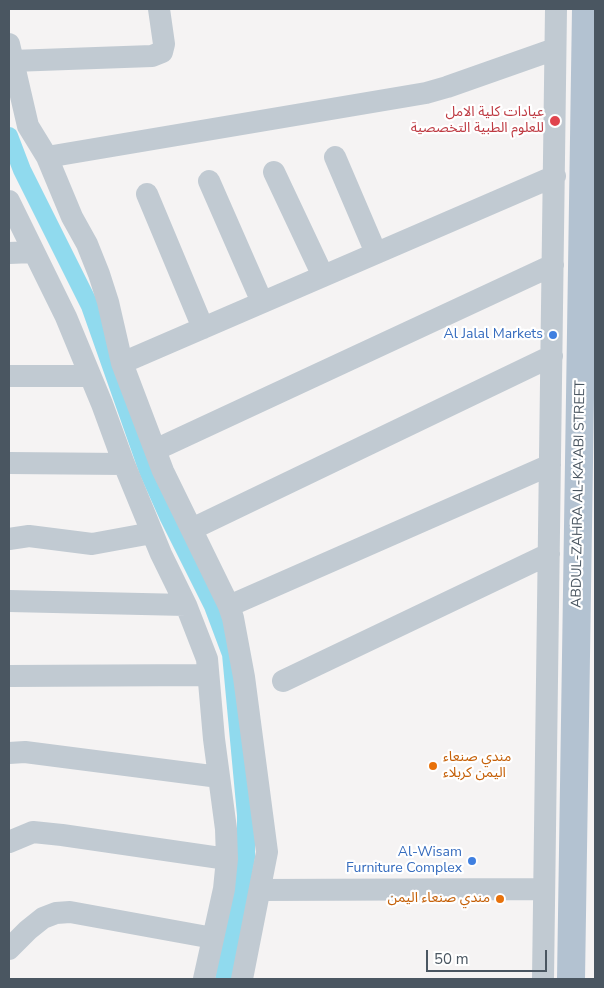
<!DOCTYPE html>
<html>
<head>
<meta charset="utf-8">
<style>
	body { margin:0 }
	#map { position:relative; width:604px; height:988px; overflow:hidden; background:#f5f3f3; font-family:"Nunito Sans",sans-serif }
	canvas { display:block }
	.frame { position:absolute; inset:0; border:10px solid #4a5661; pointer-events:none }
	.scale { position:absolute; left:426px; top:950px; width:121px; height:22px; box-sizing:border-box; border:2px solid #4a5661; border-top:0; padding-left:6px; font-size:15px; line-height:18px; white-space:nowrap; color:#4a5661; -webkit-text-stroke:4px #fff; paint-order:stroke }
</style>
</head>
<body>
<div id="map">
<canvas width="604" height="988"></canvas>
<div class="frame"></div>
<div class="scale">50 m</div>
</div>
<script>
const ctx = document.querySelector('canvas').getContext('2d');
ctx.lineJoin = 'round';
function poly(rows) {
  const path = new Path2D();
  for (const r of rows) {
    path.moveTo(r[0], r[1]);
    for (let i = 2; i < r.length; i += 2) path.lineTo(r[i], r[i + 1]);
  }
  return path;
}
function trace(path, color, width, dash) {
  ctx.strokeStyle = color;
  ctx.lineWidth = width;
  ctx.lineCap = dash ? 'butt' : 'round';
  ctx.setLineDash(dash || []);
  ctx.stroke(path);
}
function drawText(font, color, halo, rows, align = 'center') {
  ctx.font = font + ' "Nunito Sans","Noto Sans Arabic",sans-serif';
  ctx.lineWidth = 4.5;
  ctx.setLineDash([]);
  ctx.textBaseline = 'middle';
  ctx.strokeStyle = halo;
  ctx.fillStyle = color;
  for (const [text, x, y, turn = 0] of rows) {
    ctx.save();
    ctx.translate(x, y);
    ctx.rotate((+turn || 0) * Math.PI / 180);
    ctx.textAlign = isNaN(turn) ? turn : align;
    if (halo) ctx.strokeText(text, 0, 0);
    ctx.fillText(text, 0, 0);
    ctx.restore();
  }
}
trace(poly([
	[9,136,22,170,90,306,148,471,169,518,213,606,231,654,246,815,246,858,224,979]
]), '#90daee', 18);
trace(poly([
	[9,44,28,126,47,157,72,217,87,244,99,274,108,302,122,363,163,471,229,606,233,618,244,677,267,852,242,979],
	[12,61,152,56,162,52,164,44,159,9],
	[47,157,426,93,447,87,555,49],
	[335,157,376,253],
	[274,172,323,276],
	[209,181,262,302],
	[147,194,203,328],
	[9,201,66,317,102,404,124,464,161,554,186,605,207,659,214,739,226,829,227,859,224,889,204,979],
	[9,253,34,252],
	[122,363,555,176],
	[9,376,90,376],
	[155,450,553,265],
	[9,463,124,464],
	[192,529,552,356],
	[9,539,29,536,92,544,152,533],
	[9,601,186,605],
	[229,606,550,465],
	[9,676,208,675],
	[283,681,549,554],
	[9,753,25,752,219,777],
	[9,842,33,832,62,835,227,859],
	[260,890,543,889],
	[9,949,28,930,43,918,56,913,70,912,213,938],
	[543,979,556,9]
]), '#c1cad2', 22);
trace(poly([
	[571,979,586,9]
]), '#b3c2d1', 28);
for (const [x, y, r, color] of [
	[555,121,6,"#e0444e"],
	[553,335,5,"#3f7fe0"],
	[433,766,5,"#e8710a"],
	[472,861,5,"#3f7fe0"],
	[500,899,5,"#e8710a"]
]) {
  const dot = new Path2D();
  dot.arc(x, y, r, 0, 2 * Math.PI);
  ctx.fillStyle = color;
  ctx.fill(dot);
  trace(dot, '#fff', 2);
}
drawText('14px', '#be3a42', '#fff', [
	["عيادات كلية الامل",544,113],
	["للعلوم الطبية التخصصية",544,129]
], 'right');
drawText('14px', '#366cbe', '#fff', [
	["Al Jalal Markets",543,335],
	["Al-Wisam",462,853],
	["Furniture Complex",462,869]
], 'right');
drawText('14px', '#4a5661', '#fff', [
	["ABDUL-ZAHRA AL-KA'ABI STREET",579,494,-89]
]);
drawText('14px', '#c56008', '#fff', [
	["مندي صنعاء",443,758],
	["اليمن كربلاء",443,774],
	["مندي صنعاء اليمن",490,899,"right"]
], 'left');
</script>
</body>
</html>
